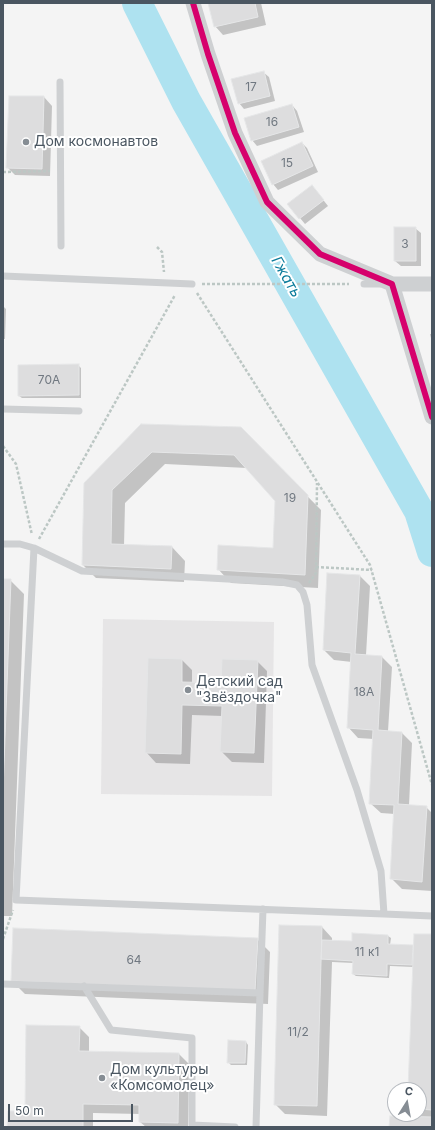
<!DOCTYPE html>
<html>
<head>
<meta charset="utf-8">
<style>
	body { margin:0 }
	#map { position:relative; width:435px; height:1130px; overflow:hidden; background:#f4f4f4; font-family:Inter,sans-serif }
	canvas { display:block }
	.frame { position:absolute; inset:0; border:4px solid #4a5661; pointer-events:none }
	.north { position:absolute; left:387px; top:1082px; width:40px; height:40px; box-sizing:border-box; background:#fff; border:1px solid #b7bbc0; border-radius:50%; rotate:11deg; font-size:11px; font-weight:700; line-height:16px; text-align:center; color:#4a5661 }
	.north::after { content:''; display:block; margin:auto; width:14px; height:18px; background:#868d94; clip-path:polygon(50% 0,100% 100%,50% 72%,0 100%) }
	.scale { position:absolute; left:8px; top:1104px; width:125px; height:18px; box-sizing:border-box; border:2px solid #4a5661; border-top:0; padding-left:5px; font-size:12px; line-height:14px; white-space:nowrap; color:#4a5661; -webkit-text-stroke:3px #fff; paint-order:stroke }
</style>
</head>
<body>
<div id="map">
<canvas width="435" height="1130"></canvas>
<div class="frame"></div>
<div class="north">С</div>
<div class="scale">50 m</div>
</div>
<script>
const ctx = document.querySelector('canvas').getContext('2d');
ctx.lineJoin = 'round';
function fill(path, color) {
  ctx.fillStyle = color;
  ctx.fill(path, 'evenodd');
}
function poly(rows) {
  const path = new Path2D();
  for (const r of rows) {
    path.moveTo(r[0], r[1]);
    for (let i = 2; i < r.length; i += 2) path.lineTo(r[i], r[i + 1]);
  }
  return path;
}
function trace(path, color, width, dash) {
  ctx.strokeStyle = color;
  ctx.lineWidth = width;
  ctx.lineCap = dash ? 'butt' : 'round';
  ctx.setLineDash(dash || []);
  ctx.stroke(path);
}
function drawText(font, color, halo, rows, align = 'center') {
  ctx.font = font + ' Inter,sans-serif';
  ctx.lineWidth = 4;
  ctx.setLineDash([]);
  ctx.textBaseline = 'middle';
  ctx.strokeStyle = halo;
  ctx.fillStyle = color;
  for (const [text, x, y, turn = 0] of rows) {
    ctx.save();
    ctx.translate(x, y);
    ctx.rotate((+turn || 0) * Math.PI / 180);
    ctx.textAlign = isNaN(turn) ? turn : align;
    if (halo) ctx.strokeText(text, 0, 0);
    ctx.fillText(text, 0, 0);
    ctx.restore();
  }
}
fill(poly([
	[103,619,274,622,272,796,101,794]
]), '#e6e5e6');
fill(poly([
	[209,3,261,3,266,25,223,35,215,26],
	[263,72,269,77,275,101,244,109,239,103],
	[44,97,52,106,50,176,15,175,7,167],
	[292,105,297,111,304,132,257,146,252,140],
	[302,143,307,148,318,172,278,190,273,184],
	[317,192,328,206,305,224,300,218],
	[415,228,421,233,421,266,401,266,395,261],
	[3,306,6,309,5,339,3,339],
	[430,334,432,334,432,342],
	[78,365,81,368,81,398,22,398,19,396],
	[141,425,240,428,321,510,318,588,231,583,218,569,274,549,276,500,247,468,165,464,125,503,124,546,172,547,185,561,184,582,96,578,83,565,85,484],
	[360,576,370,586,366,655,382,657,392,667,388,731,402,733,412,743,409,805,426,807,432,813,432,891,402,889,392,879,395,814,381,813,370,803,374,739,358,738,348,727,352,662,334,660,324,650],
	[3,580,10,580,24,594,12,916,3,916],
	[182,660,192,670,192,683,222,684,257,661,267,671,264,763,232,762,222,752,223,716,192,715,190,764,156,763,146,752],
	[280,926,322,927,332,938,332,941,353,942,353,934,388,936,391,938,390,945,413,946,414,947,432,935,432,1127,390,1127,418,1118,414,1114,419,1114,419,1090,409,1090,414,967,390,966,389,978,356,976,353,974,354,963,332,962,327,1116,285,1114,275,1104],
	[257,939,270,952,268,1004,25,994,12,981],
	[79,1027,89,1037,89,1053,179,1054,189,1064,188,1127,146,1127,140,1122,140,1114,93,1113,93,1127,8,1127,26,1112],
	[246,1042,248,1045,247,1065,231,1065,228,1062]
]), '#0003');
trace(poly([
	[137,3,186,101,419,511,432,552]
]), '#aee2f0', 30);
const building = poly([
	[208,3,255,3,258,17,214,27,208,3],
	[264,71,270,96,238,104,231,79,264,71],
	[9,96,44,96,42,169,6,168,9,96],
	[292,104,299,127,251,141,244,118,292,104],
	[302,142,313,166,272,185,261,161,302,142],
	[312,185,324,200,299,219,287,204,312,185],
	[394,227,416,227,416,261,394,261,394,227],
	[79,364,79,395,18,396,18,365,79,364],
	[141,424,241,427,308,495,305,575,217,570,218,545,273,548,275,501,234,455,152,452,112,490,111,544,172,546,171,569,82,565,84,483,141,424],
	[327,573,360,575,355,654,382,656,378,730,402,732,398,804,427,806,422,882,390,879,394,805,369,804,373,730,347,728,351,653,323,650,327,573],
	[3,579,11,579,3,791,3,579],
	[148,658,182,659,182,682,221,683,222,659,258,660,254,753,220,752,222,706,182,705,181,754,145,753,148,658],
	[279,925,322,926,317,1106,274,1105,279,925],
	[13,928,258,938,255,991,11,981,13,928],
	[352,933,388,935,388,944,413,945,412,965,387,964,387,976,352,974,353,961,321,959,322,940,352,941,352,933],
	[414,934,432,934,432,1110,419,1109,419,1090,408,1090,414,934],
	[26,1025,80,1026,79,1051,179,1053,178,1123,139,1122,139,1105,83,1104,83,1127,7,1127,8,1111,25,1111,26,1025],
	[228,1040,246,1041,245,1063,227,1063,228,1040],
	[390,1116,432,1117,432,1127,389,1127,390,1116]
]);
fill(building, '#ddddde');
trace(building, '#e5e6e7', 1);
trace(poly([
	[3,172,50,171],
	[157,247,162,252,164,272],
	[202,284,349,284],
	[197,293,370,565,432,785],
	[3,446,16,464,32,535],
	[39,539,175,295],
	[316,567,372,570],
	[309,583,316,573,317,483],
	[3,939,13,910]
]), '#bcc7c4', 2.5, [3, 2]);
trace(poly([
	[60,82,61,246],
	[3,276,192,284],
	[364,284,380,284],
	[3,409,79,411],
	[3,544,20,544,34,548,82,571,282,582,297,585,303,592,307,605,312,665,357,790,381,871,384,914,432,916],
	[34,548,16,900,384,914],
	[3,984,260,993,256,1127],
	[84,986,111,1030,192,1038,192,1125,235,1127],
	[260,993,263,909]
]), '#ced0d2', 7);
trace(poly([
	[193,3,208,54,235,133,267,202,320,254,392,284,432,417],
	[392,284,432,284]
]), '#ced0d2', 15);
trace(poly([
	[193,3,208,54,235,133,267,202,320,254,392,284,432,417]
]), '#d6006c', 6);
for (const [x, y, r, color] of [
	[26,142,4,"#868d94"],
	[188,690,4,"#868d94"],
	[102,1078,4,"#868d94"]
]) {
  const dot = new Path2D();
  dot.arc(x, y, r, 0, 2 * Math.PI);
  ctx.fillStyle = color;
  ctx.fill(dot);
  trace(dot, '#fff', 1.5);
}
drawText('12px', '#707881', null, [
	["17",251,87],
	["16",272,122],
	["15",287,163],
	["3",405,244],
	["70А",49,380],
	["19",290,498],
	["18А",364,692],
	["11 к1",367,952],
	["64",134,960],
	["11/2",298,1032]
]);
drawText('14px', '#4a5661', '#fff', [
	["Дом космонавтов",34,142],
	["Детский сад",196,682],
	["\"Звёздочка\"",196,698],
	["Дом культуры",110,1070],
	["«Комсомолец»",110,1086]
], 'left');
drawText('italic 15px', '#0c7c9b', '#fff', [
	["Гжать",286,277,60]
]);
</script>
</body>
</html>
